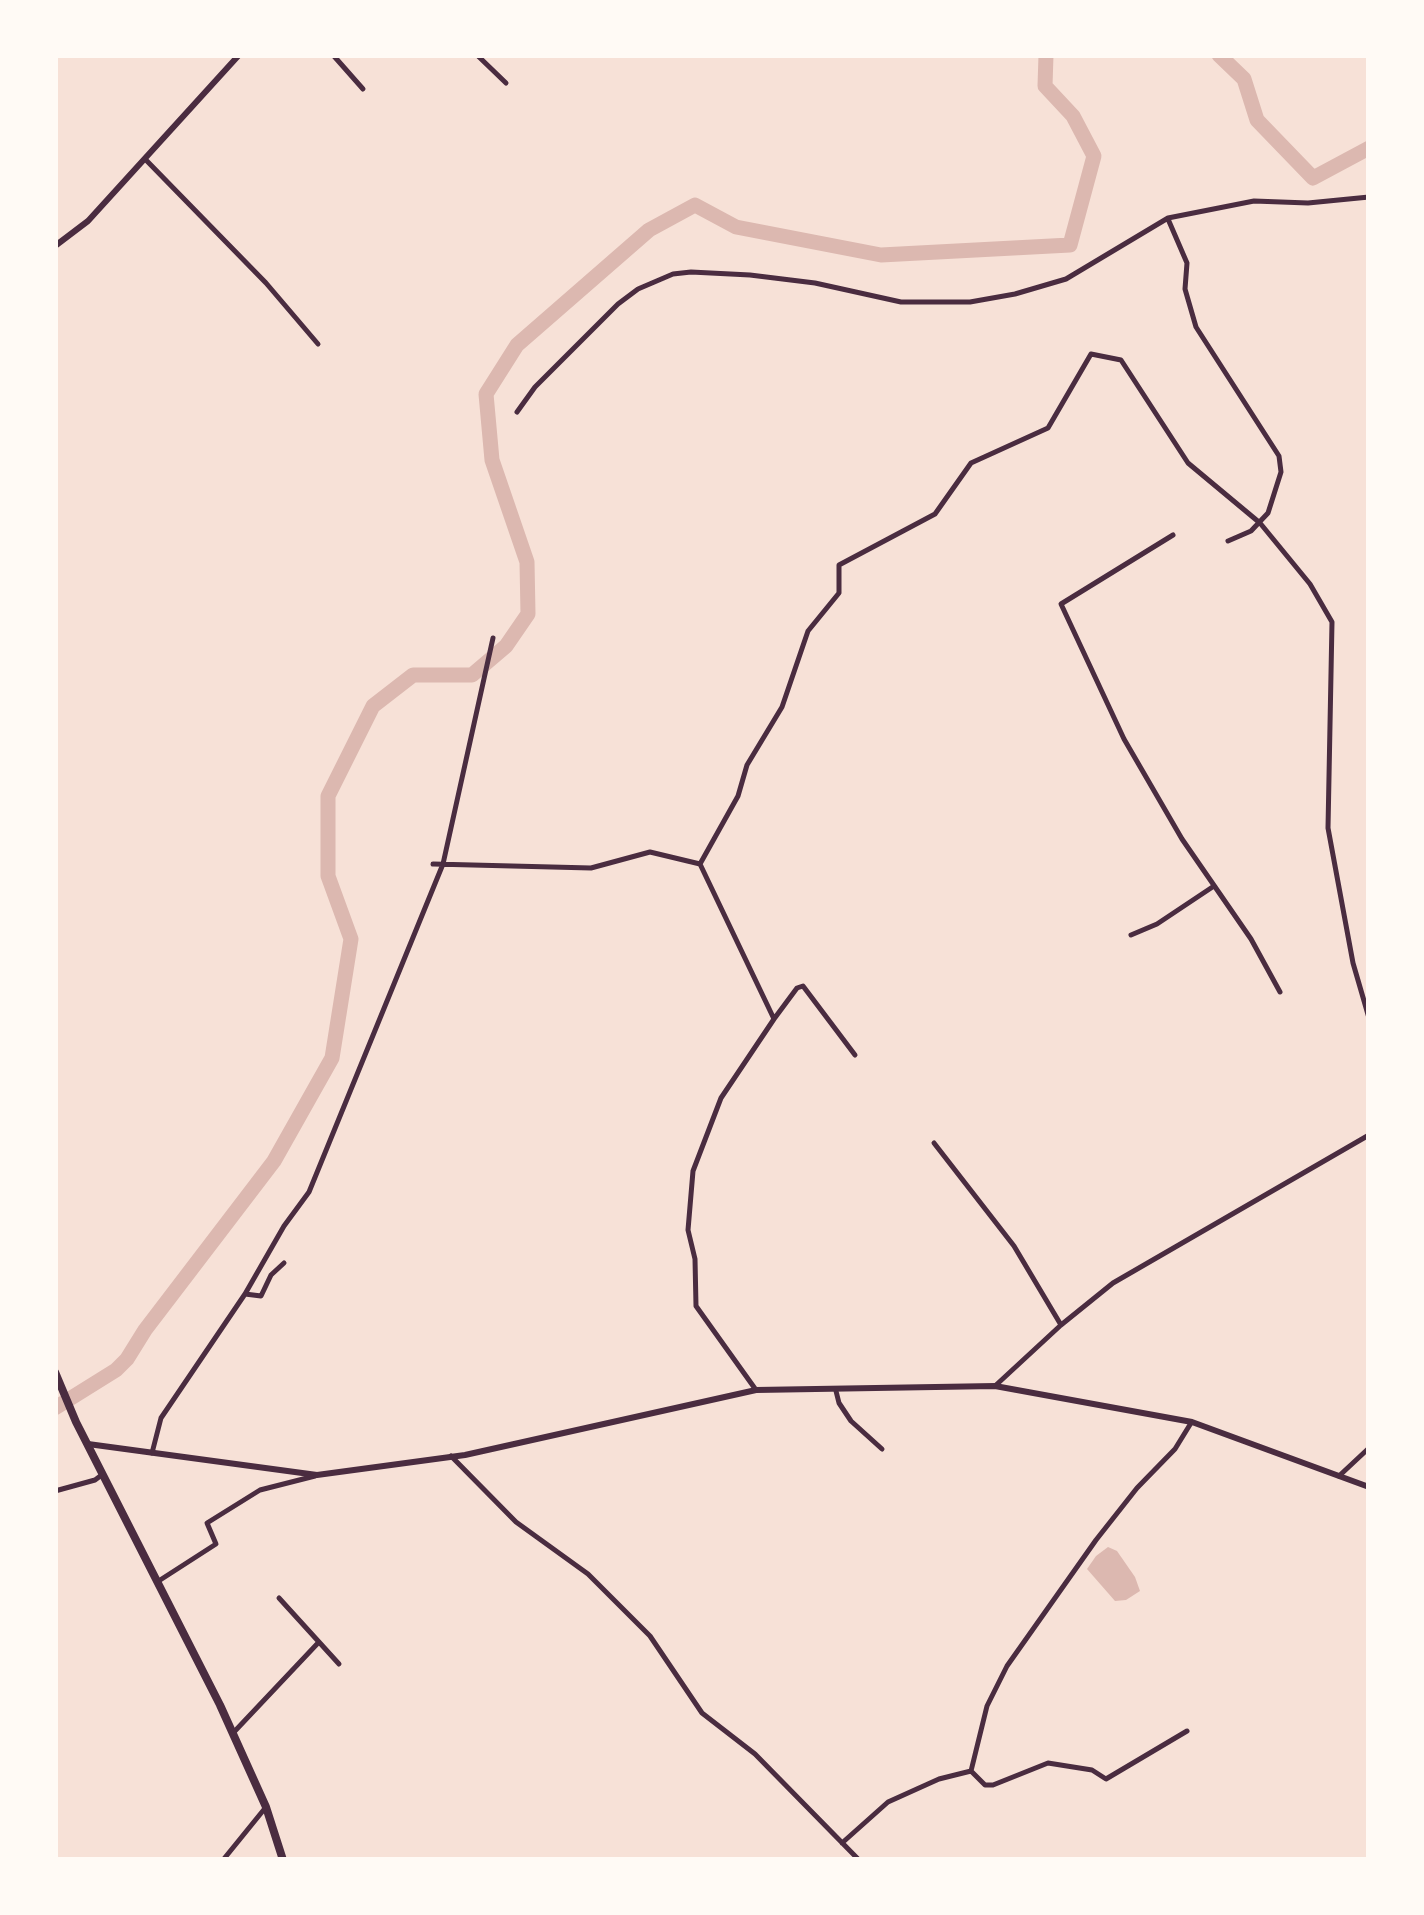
<!DOCTYPE html>
<html>
<head>
<meta charset="utf-8">
<style>
	body { margin:0 }
	#map { position:relative; width:1424px; height:1915px; overflow:hidden; background:#f7e1d7; font-family:Bitter,serif }
	canvas { display:block }
	.frame { position:absolute; inset:0; border:58px solid #fffaf5; pointer-events:none }
</style>
</head>
<body>
<div id="map">
<canvas width="1424" height="1915"></canvas>
<div class="frame"></div>
</div>
<script>
const ctx = document.querySelector('canvas').getContext('2d');
ctx.lineJoin = 'round';
function fill(path, color) {
  ctx.fillStyle = color;
  ctx.fill(path, 'evenodd');
}
function poly(rows) {
  const path = new Path2D();
  for (const r of rows) {
    path.moveTo(r[0], r[1]);
    for (let i = 2; i < r.length; i += 2) path.lineTo(r[i], r[i + 1]);
  }
  return path;
}
function trace(path, color, width, dash) {
  ctx.strokeStyle = color;
  ctx.lineWidth = width;
  ctx.lineCap = dash ? 'butt' : 'round';
  ctx.setLineDash(dash || []);
  ctx.stroke(path);
}
fill(poly([
	[1108,1547,1117,1551,1135,1577,1140,1591,1126,1600,1115,1601,1087,1569,1096,1556]
]), '#dcb8b0');
trace(poly([
	[1219,55,1244,79,1257,120,1313,178,1369,148],
	[55,1408,116,1370,127,1359,145,1330,274,1161,332,1058,351,939,328,876,328,796,373,706,413,675,472,675,506,646,528,614,527,562,492,460,486,394,517,345,649,230,695,205,736,227,881,255,1070,245,1094,156,1073,116,1045,86,1046,55]
]), '#dcb8b0', 15);
trace(poly([
	[333,55,363,89],
	[477,55,506,83],
	[145,159,266,283,318,344],
	[1168,219,1187,263,1185,289,1196,327,1279,456,1281,472,1268,513,1251,531,1228,541],
	[517,412,535,387,618,304,638,289,673,274,691,272,750,275,815,283,901,302,970,302,1015,294,1066,279,1168,218,1254,201,1308,203,1369,197],
	[1173,535,1061,604,1124,739,1182,839,1251,939,1280,992],
	[433,864,591,868,650,852,700,864,774,1019,721,1098,693,1171,688,1230,695,1259,696,1306,756,1390],
	[700,864,738,796,747,765,782,707,808,631,839,593,839,565,935,514,971,463,1048,428,1091,354,1121,360,1188,463,1260,523,1310,584,1332,622,1328,828,1353,963,1369,1018],
	[1131,935,1157,924,1214,886],
	[774,1019,797,988,803,986,855,1055],
	[934,1143,1014,1246,1061,1325],
	[284,1263,271,1275,261,1296,245,1294,284,1226,309,1192,443,864,493,638],
	[995,1386,1061,1325,1113,1283,1369,1135],
	[836,1391,839,1403,851,1421,882,1449],
	[152,1453,161,1418,245,1294],
	[451,1456,516,1522,588,1574,650,1636,702,1713,755,1754,859,1860],
	[1339,1476,1369,1448],
	[55,1491,95,1480,103,1474],
	[157,1582,216,1544,207,1523,260,1490,315,1476],
	[279,1598,339,1664],
	[234,1732,318,1643],
	[971,1771,987,1706,1007,1666,1096,1540,1137,1488,1175,1449,1191,1423],
	[842,1843,888,1802,939,1779,971,1771,985,1785,993,1785,1048,1763,1092,1770,1106,1779,1187,1731],
	[223,1860,266,1807]
]), '#4a2c40', 5);
trace(poly([
	[55,246,88,221,239,55],
	[88,1444,317,1475,465,1455,756,1390,995,1386,1192,1422,1369,1487]
]), '#4a2c40', 6);
trace(poly([
	[55,1372,76,1422,220,1705,266,1807,283,1860]
]), '#4a2c40', 8);
</script>
</body>
</html>
